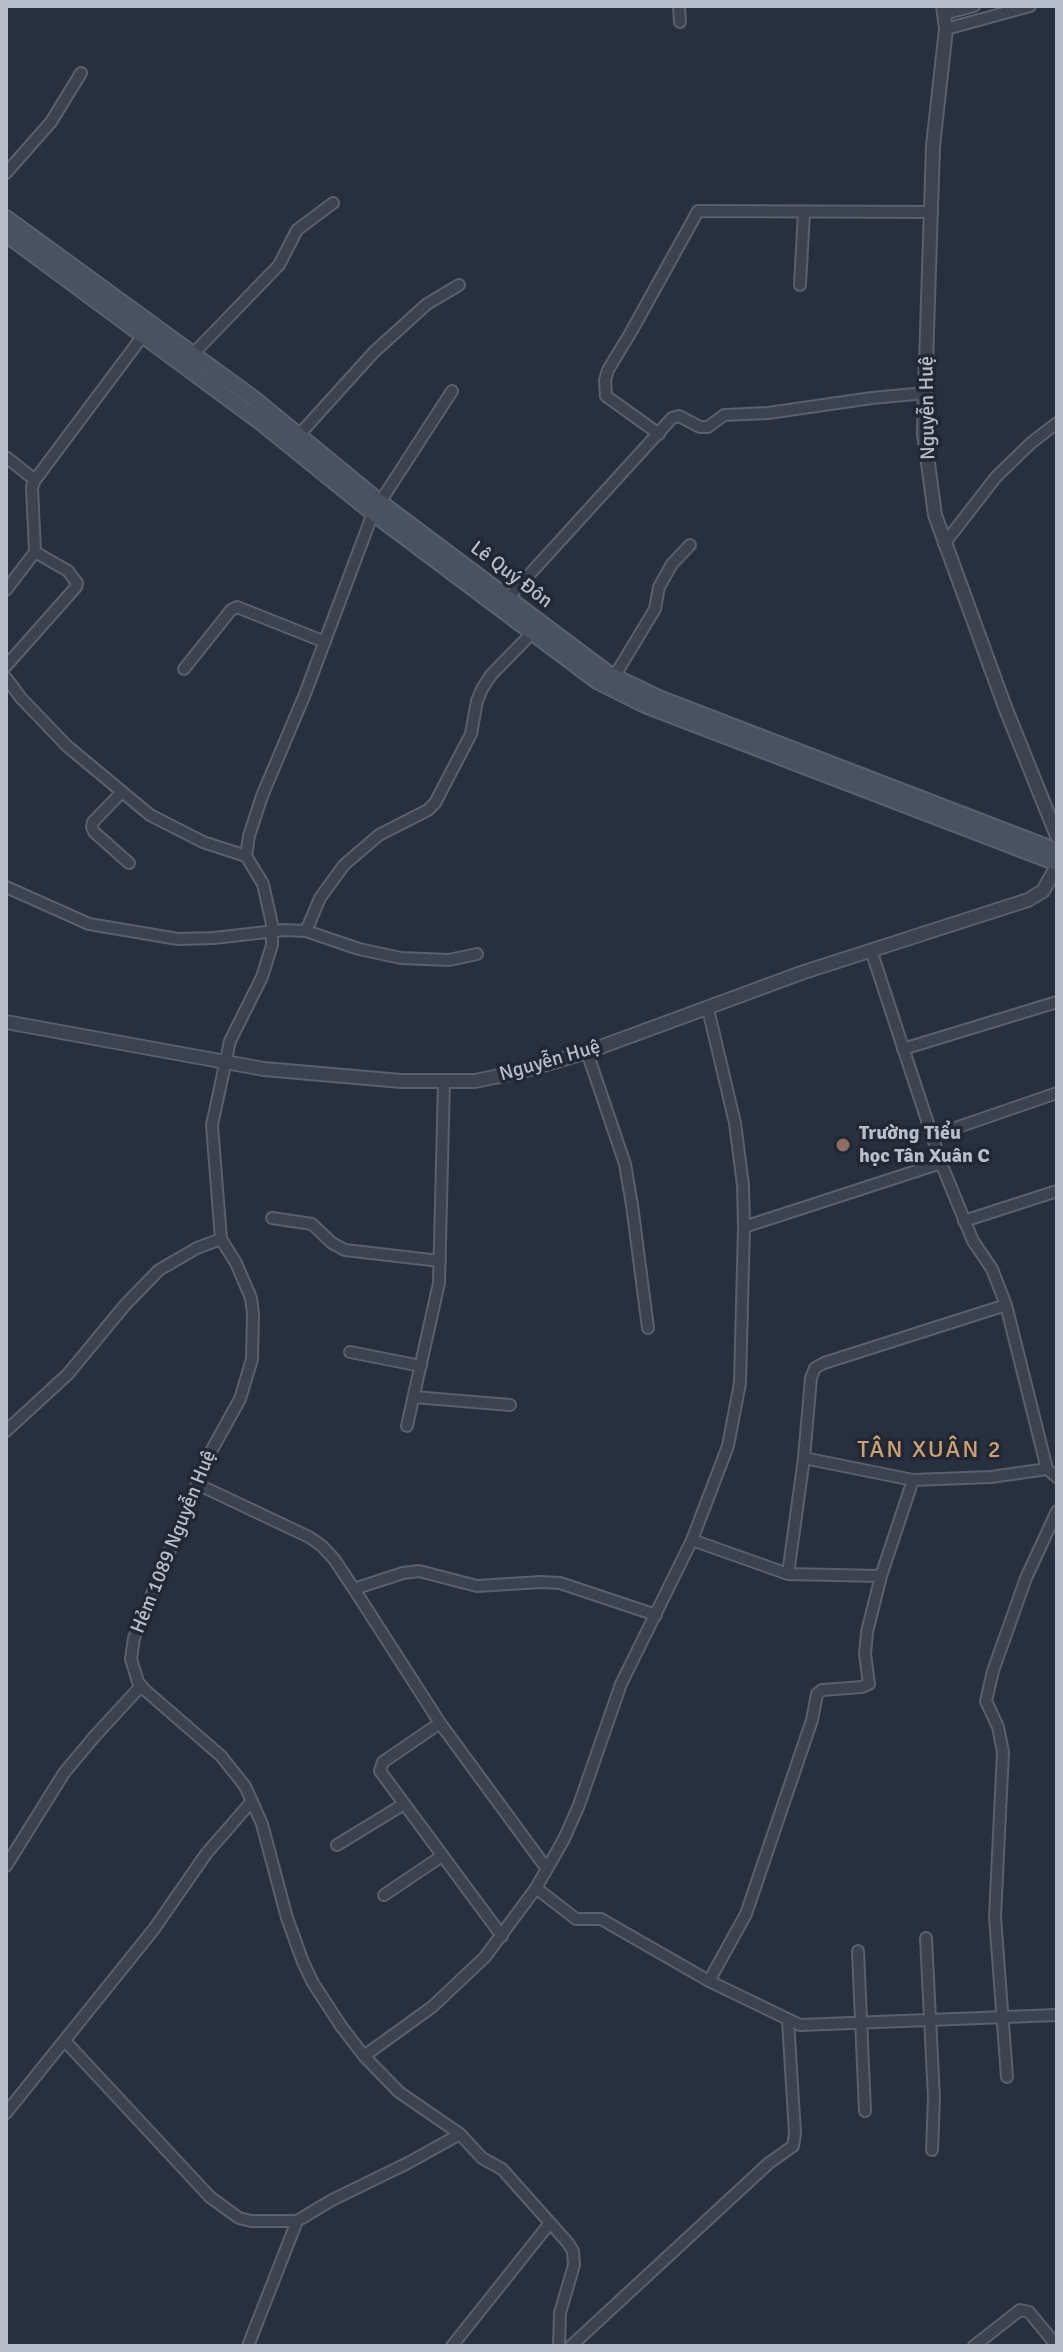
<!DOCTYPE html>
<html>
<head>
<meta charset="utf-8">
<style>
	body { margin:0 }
	#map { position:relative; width:1063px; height:2352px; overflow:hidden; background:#28303f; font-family:Signika,sans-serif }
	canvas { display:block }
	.frame { position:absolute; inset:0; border:8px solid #b8bdc9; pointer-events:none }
</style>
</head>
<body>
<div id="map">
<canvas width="1063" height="2352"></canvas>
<div class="frame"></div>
</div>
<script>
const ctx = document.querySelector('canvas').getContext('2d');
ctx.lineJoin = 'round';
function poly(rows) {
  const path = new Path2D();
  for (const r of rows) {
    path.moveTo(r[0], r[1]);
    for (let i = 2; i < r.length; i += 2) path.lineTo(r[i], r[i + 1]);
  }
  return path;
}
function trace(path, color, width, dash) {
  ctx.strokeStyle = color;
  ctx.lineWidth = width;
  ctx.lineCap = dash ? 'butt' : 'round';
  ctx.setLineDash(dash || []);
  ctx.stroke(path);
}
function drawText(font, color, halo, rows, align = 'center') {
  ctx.font = font + ' Signika,sans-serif';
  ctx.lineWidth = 7;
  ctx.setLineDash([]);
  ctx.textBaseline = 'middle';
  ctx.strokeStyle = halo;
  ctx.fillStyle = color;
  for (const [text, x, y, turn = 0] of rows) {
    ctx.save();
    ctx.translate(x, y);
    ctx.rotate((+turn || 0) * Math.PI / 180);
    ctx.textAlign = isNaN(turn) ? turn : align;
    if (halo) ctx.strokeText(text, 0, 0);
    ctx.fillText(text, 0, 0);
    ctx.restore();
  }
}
const minor = poly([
	[679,6,680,22],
	[944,14,974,6],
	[946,29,1030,6],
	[6,173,51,122,81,73],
	[800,285,804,212],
	[193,354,279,265,297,230,333,203],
	[452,391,373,513,305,694,262,796,249,836,246,856,263,884,272,924,272,945,262,977,230,1041,212,1125,221,1239,236,1263,251,1298,253,1314,252,1359,240,1399,209,1455,134,1638,131,1659,138,1682,145,1690,221,1756,245,1786,262,1824,287,1918,303,1962,313,1983,341,2026,364,2056,399,2092,460,2134,482,2158,502,2169,568,2243,573,2251,574,2265,560,2313,559,2346],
	[659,434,606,396,605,380,608,370,631,332,698,211,932,212],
	[298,436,374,352,427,304,459,285],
	[6,457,35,480],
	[944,544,996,477,1031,443,1057,423],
	[6,590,35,552,32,487,35,480,142,337],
	[509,597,672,418,679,416,700,427,708,427,724,415,768,413,872,398,925,393],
	[6,666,76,587,77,583,68,571,35,552],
	[184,669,231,610,237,607,325,642],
	[614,677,655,609,659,587,672,564,690,545],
	[6,678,21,698,67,746,150,815,203,842,246,856],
	[121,793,93,822,92,827,94,832,129,863],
	[6,887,89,924,178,939,214,938,284,930,306,931,359,949,401,958,449,960,477,954],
	[306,931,320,898,344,865,379,835,428,810,435,803,471,734,477,701,482,689,491,675,533,632],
	[871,950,941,1163,973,1241,992,1269,1006,1305,1047,1469,1057,1477],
	[708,1009,735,1123,743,1185,744,1227,941,1163],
	[903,1049,1057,1002],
	[587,1052,625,1164,632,1205,648,1328],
	[932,1136,1057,1093],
	[272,1218,312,1224,332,1243,345,1250,440,1261],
	[964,1221,1057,1191],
	[350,1352,421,1366],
	[414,1397,510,1405],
	[407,1426,439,1283,444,1082],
	[6,1431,68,1374,125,1305,159,1270,197,1248,221,1239],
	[804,1458,913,1480,991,1477,1047,1469],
	[197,1484,309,1537,322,1546,334,1559,354,1589,403,1573,419,1571,477,1586,541,1582,560,1583,656,1615],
	[692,1540,788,1574,881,1576],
	[788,1574,804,1458,811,1378,815,1368,824,1363,1006,1305],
	[354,1589,440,1723,547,1869],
	[440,1723,383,1762,380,1771,502,1936],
	[337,1845,404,1804],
	[6,1866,64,1773,94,1737,141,1686],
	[536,1888,576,1919,601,1919,709,1981,800,2025,1057,2015],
	[384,1895,442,1856],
	[926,1938,934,2098,932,2150],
	[858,1951,865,2111],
	[709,1981,746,1914,812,1720,817,1694,822,1690,862,1687,869,1684,865,1654,867,1632,881,1576,913,1480],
	[65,2041,210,2197,239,2218,251,2221,297,2221,332,2200,408,2163,460,2134],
	[364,2056,432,2007,485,1957,536,1888,564,1839,579,1805,621,1684,692,1540,728,1446,740,1383,744,1227],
	[1007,2077,995,1917,1003,1752,998,1727,986,1701,993,1671,1026,1578,1057,1511],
	[6,2113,154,1929,206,1854,252,1801],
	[248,2346,297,2221],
	[452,2346,550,2223],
	[571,2346,769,2163,793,2146,795,2134,788,2020],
	[974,2346,1020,2310,1029,2312,1057,2346]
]);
const tertiary = poly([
	[943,6,946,29,933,146,925,393,924,434,935,515,1005,707,1057,836],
	[6,1022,264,1069,401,1081,475,1081,519,1072,587,1052,804,972,1028,900,1043,891,1057,866]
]);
const secondary = poly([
	[6,218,253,398,381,503,609,674,661,699,1057,851],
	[6,234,263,424,373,513,597,681,645,705,1057,863]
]);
trace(minor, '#5a606c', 14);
trace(tertiary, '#5a606c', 16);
trace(secondary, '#5a606c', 18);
trace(minor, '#3c424f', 10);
trace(tertiary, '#3c424f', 12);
trace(secondary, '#4a5161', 14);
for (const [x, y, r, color] of [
	[843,1145,8,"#8d6e63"]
]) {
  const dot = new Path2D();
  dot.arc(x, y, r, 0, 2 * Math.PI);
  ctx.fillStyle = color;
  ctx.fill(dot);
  trace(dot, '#212734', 3);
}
drawText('20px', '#b8bdc9', '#212734', [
	["Nguyễn Huệ",928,408,-91],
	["Lê Quý Đôn",511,575,37],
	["Nguyễn Huệ",550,1061,-16],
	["Hẻm 1089 Nguyễn Huệ",174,1542,-68]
]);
drawText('bold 20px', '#b8bdc9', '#212734', [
	["Trường Tiểu",859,1134],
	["học Tân Xuân C",859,1157]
], 'left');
ctx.letterSpacing = '2px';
drawText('24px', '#cda170', '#212734', [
	["TÂN XUÂN 2",930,1451]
]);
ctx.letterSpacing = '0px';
</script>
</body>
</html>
